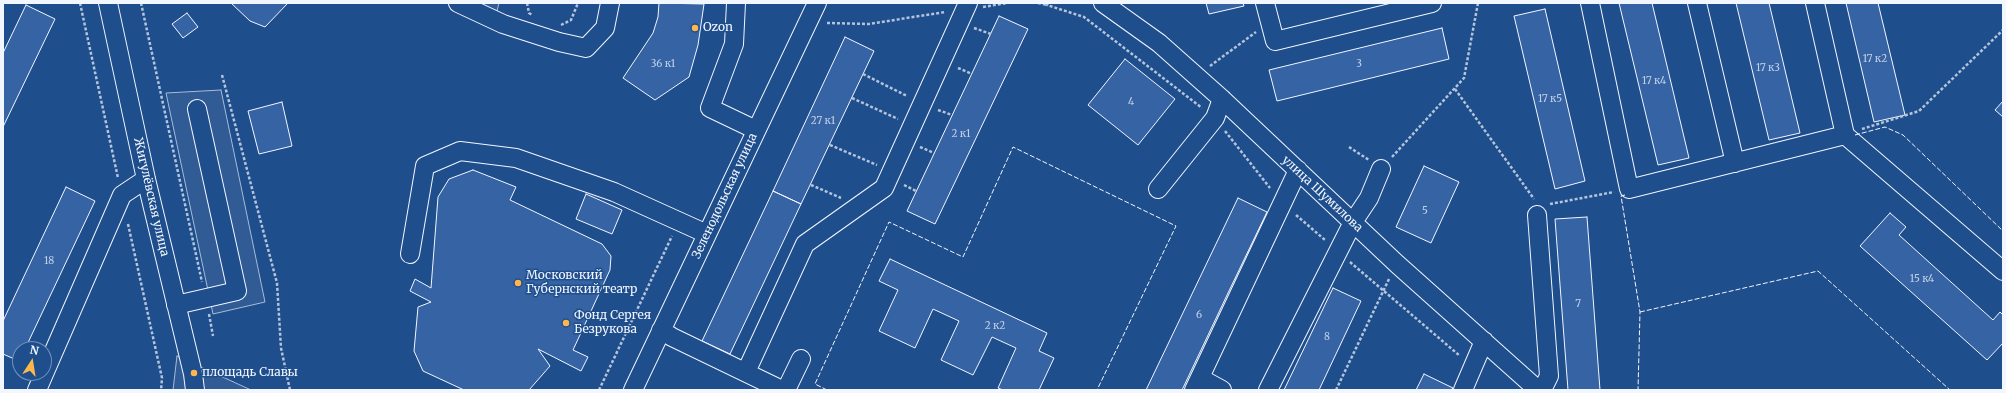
<!DOCTYPE html>
<html>
<head>
<meta charset="utf-8">
<style>
	body { margin:0 }
	#map { position:relative; width:2006px; height:393px; overflow:hidden; background:#1f4e8c; font-family:Merriweather,serif }
	canvas { display:block }
	.frame { position:absolute; inset:0; border:4px solid #f2f6ff; pointer-events:none }
	.north { position:absolute; left:12px; top:341px; width:40px; height:40px; box-sizing:border-box; background:#1f4e8c; border:1px solid #7391ba; border-radius:50%; rotate:12deg; font-size:11px; font-weight:700; line-height:16px; text-align:center; color:#f2f6ff }
	.north::after { content:''; display:block; margin:auto; width:14px; height:18px; background:#ffb74d; clip-path:polygon(50% 0,100% 100%,50% 72%,0 100%) }
</style>
</head>
<body>
<div id="map">
<canvas width="2006" height="393"></canvas>
<div class="frame"></div>
<div class="north">N</div>
</div>
<script>
const ctx = document.querySelector('canvas').getContext('2d');
ctx.lineJoin = 'round';
function fill(path, color) {
  ctx.fillStyle = color;
  ctx.fill(path, 'evenodd');
}
function poly(rows) {
  const path = new Path2D();
  for (const r of rows) {
    path.moveTo(r[0], r[1]);
    for (let i = 2; i < r.length; i += 2) path.lineTo(r[i], r[i + 1]);
  }
  return path;
}
function trace(path, color, width, dash) {
  ctx.strokeStyle = color;
  ctx.lineWidth = width;
  ctx.lineCap = dash ? 'butt' : 'round';
  ctx.setLineDash(dash || []);
  ctx.stroke(path);
}
function drawText(font, color, halo, rows, align = 'center') {
  ctx.font = font + ' Merriweather,serif';
  ctx.lineWidth = 3;
  ctx.setLineDash([]);
  ctx.textBaseline = 'middle';
  ctx.strokeStyle = halo;
  ctx.fillStyle = color;
  for (const [text, x, y, turn = 0] of rows) {
    ctx.save();
    ctx.translate(x, y);
    ctx.rotate((+turn || 0) * Math.PI / 180);
    ctx.textAlign = isNaN(turn) ? turn : align;
    if (halo) ctx.strokeText(text, 0, 0);
    ctx.fillText(text, 0, 0);
    ctx.restore();
  }
}
const built = poly([
	[472,3,499,3,496,15,472,3],
	[221,90,265,302,213,314,166,93,221,90],
	[177,356,251,390,173,390,177,356]
]);
fill(built, '#305b95');
trace(built, '#a8bbd7', 1);
const building = poly([
	[231,3,288,3,265,27,250,21,231,3],
	[659,3,704,4,698,45,689,77,655,100,623,78,653,33,658,17,659,3],
	[1206,3,1243,3,1244,6,1209,14,1206,3],
	[1619,3,1652,3,1689,158,1658,165,1619,3],
	[1736,3,1769,3,1800,133,1769,140,1736,3],
	[1846,3,1878,3,1905,115,1874,122,1846,3],
	[26,5,55,19,3,127,3,53,26,5],
	[1545,9,1585,181,1555,189,1514,16,1545,9],
	[187,13,198,27,183,38,172,24,187,13],
	[999,16,1028,29,935,224,907,211,999,16],
	[1442,28,1449,59,1277,101,1269,70,1442,28],
	[845,37,874,51,801,204,773,191,845,37],
	[1125,59,1175,99,1138,145,1088,105,1125,59],
	[2003,101,2003,117,1995,110,2003,101],
	[282,102,292,146,259,154,248,111,282,102],
	[1424,166,1459,182,1431,243,1396,227,1424,166],
	[473,170,516,187,510,200,602,244,611,256,610,270,573,350,588,357,581,371,538,349,550,366,529,390,464,390,423,371,414,351,418,307,431,302,410,291,415,279,431,288,438,197,449,179,473,170],
	[66,187,95,201,25,349,20,349,19,361,3,354,3,321,66,187],
	[773,191,801,204,730,354,702,341,773,191],
	[586,194,622,210,612,234,576,219,586,194],
	[1238,198,1267,212,1228,293,1182,390,1146,390,1238,198],
	[1890,213,1906,227,1899,235,1993,320,2000,312,2003,315,2003,343,1987,360,1860,246,1890,213],
	[1587,217,1600,390,1568,390,1555,219,1587,217],
	[890,259,1047,333,1039,351,1054,358,1039,390,1003,390,998,388,1016,348,992,337,973,375,941,360,959,321,933,309,915,348,879,331,898,290,879,281,890,259],
	[1333,288,1361,301,1319,390,1284,390,1333,288],
	[1424,374,1453,388,1451,390,1416,390,1424,374]
]);
fill(building, '#3563a3');
trace(building, '#f2f6ff', 1);
const minor = poly([
	[108,3,146,179,193,374,195,390],
	[458,3,503,24,559,42,586,48,605,28,610,3],
	[736,3,734,44,710,108,756,130],
	[1103,3,1159,43,1222,99,1397,264,1538,390],
	[1265,3,1275,41,1432,3],
	[1590,3,1629,189,1845,135,1815,3],
	[1697,3,1735,163],
	[1845,135,2003,271],
	[1158,189,1215,118,1222,99],
	[1537,215,1549,376,1542,390],
	[410,254,425,166,460,151,516,158,614,192,707,234],
	[176,305,237,291,197,109],
	[661,330,672,337,782,390],
	[746,372,805,244,884,188,968,3],
	[1200,378,1222,390],
	[37,390,122,195,146,179],
	[633,390,817,3],
	[786,390,801,359],
	[1194,390,1298,170],
	[1268,390,1353,222,1369,198,1381,169],
	[1463,390,1484,341]
]);
trace(minor, '#f2f6ff', 20);
trace(poly([
	[80,3,118,178],
	[141,3,202,282],
	[527,3,529,13,532,15],
	[1038,3,1047,5],
	[1048,3,1047,5,1084,17,1202,108],
	[983,7,1007,3],
	[827,23,869,24,945,12],
	[561,25,571,20,578,3],
	[974,28,991,34],
	[1210,66,1256,32],
	[958,68,972,74],
	[863,74,907,96],
	[222,75,277,283,281,348,290,390],
	[1455,89,1534,199],
	[852,98,898,119],
	[938,110,952,115],
	[1862,129,1919,111,2003,30],
	[1225,131,1270,188],
	[830,145,877,165],
	[920,147,934,153],
	[1349,147,1369,160],
	[1392,157,1464,78,1478,3],
	[811,185,841,198],
	[904,185,916,191],
	[1550,204,1614,192],
	[1296,215,1325,240],
	[128,224,162,378,161,390],
	[1350,262,1460,356],
	[209,314,213,336],
	[599,390,672,236],
	[1336,390,1389,279]
]), '#b3c4dc', 2.5, [3, 2]);
trace(minor, '#1f4e8c', 18);
trace(poly([
	[1855,135,1885,127,1903,135,2003,231],
	[1625,195,1621,196,1640,312,1638,390],
	[1640,312,1818,271,1950,390],
	[827,390,815,384,889,222,963,257,1013,147,1176,226,1097,390]
]), '#f2f6ff', 1, [5, 2]);
for (const [x, y, r, color] of [
	[695,28,4,"#ffb74d"],
	[518,283,4,"#ffb74d"],
	[566,323,4,"#ffb74d"],
	[194,373,4,"#ffb74d"]
]) {
  const dot = new Path2D();
  dot.arc(x, y, r, 0, 2 * Math.PI);
  ctx.fillStyle = color;
  ctx.fill(dot);
  trace(dot, '#1f4e8c', 1.5);
}
drawText('10px', '#c3d1e8', null, [
	["17 к2",1875,59],
	["36 к1",663,64],
	["3",1359,64],
	["17 к3",1768,68],
	["17 к4",1654,81],
	["17 к5",1550,99],
	["4",1131,102],
	["27 к1",823,121],
	["2 к1",961,134],
	["5",1425,211],
	["18",49,261],
	["15 к4",1922,279],
	["7",1578,304],
	["6",1199,315],
	["2 к2",995,326],
	["8",1327,337]
]);
drawText('12px', '#f2f6ff', '#1f4e8c', [
	["Ozon",703,28],
	["Московский",526,276],
	["Губернский театр",526,290],
	["Фонд Сергея",574,316],
	["Безрукова",574,330],
	["площадь Славы",202,373]
], 'left');
drawText('12px', '#f2f6ff', '#1f4e8c', [
	["улица Шумилова",1322,194,43],
	["Зеленодольская улица",725,196,-65],
	["Жигулёвская улица",151,197,77]
]);
</script>
</body>
</html>
